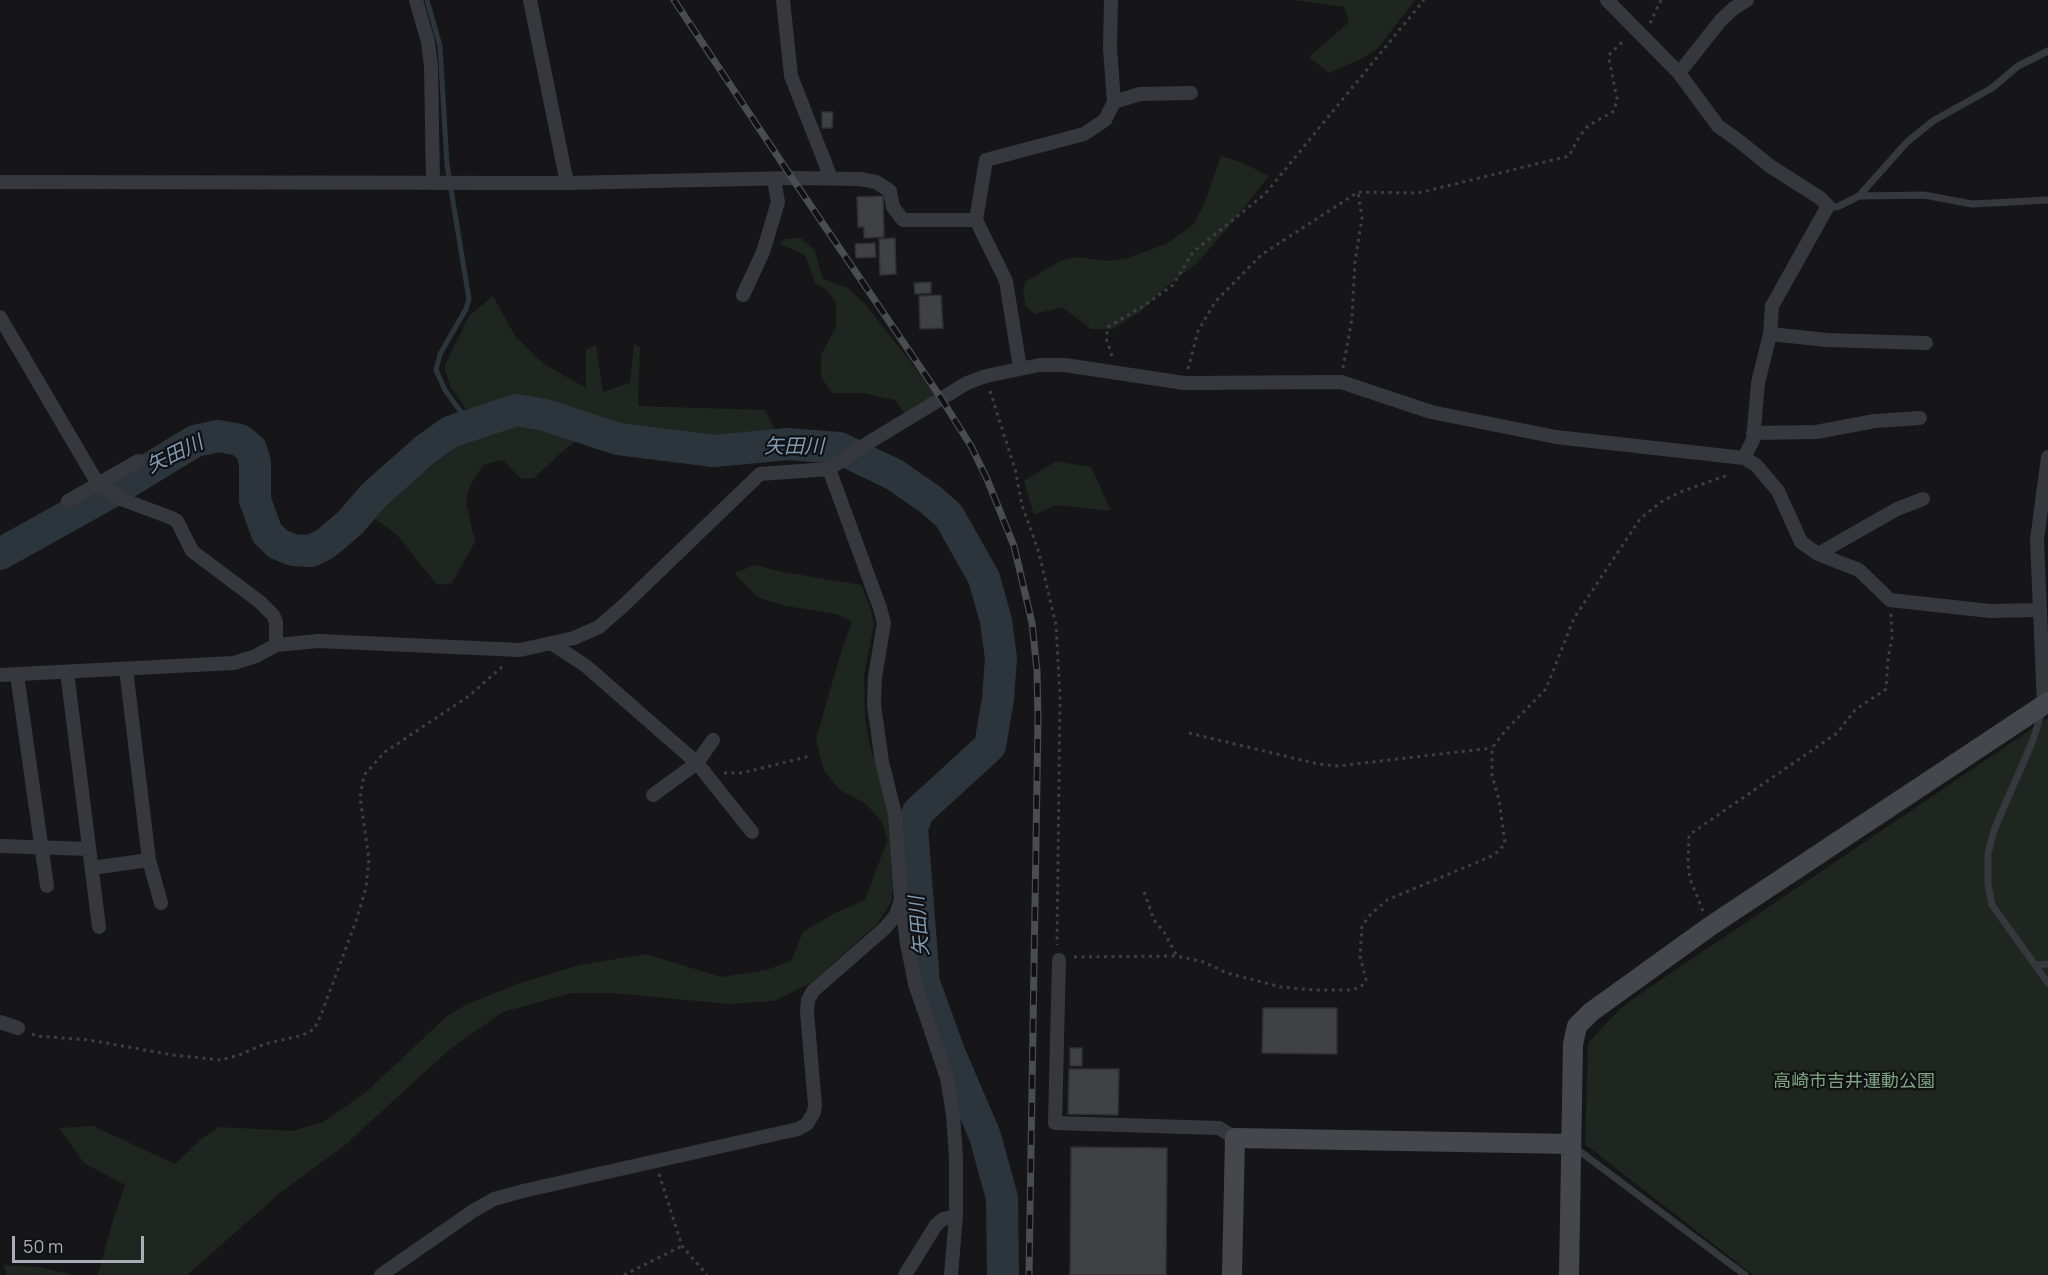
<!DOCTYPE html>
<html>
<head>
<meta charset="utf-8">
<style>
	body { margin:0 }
	#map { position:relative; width:2048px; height:1275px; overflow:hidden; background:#161618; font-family:Manrope,sans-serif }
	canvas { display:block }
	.scale { position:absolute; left:12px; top:1236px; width:132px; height:27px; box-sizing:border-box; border:3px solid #a8adb8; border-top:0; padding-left:8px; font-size:18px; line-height:21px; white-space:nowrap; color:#a8adb8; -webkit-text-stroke:4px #111113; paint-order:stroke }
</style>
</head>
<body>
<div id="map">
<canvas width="2048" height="1275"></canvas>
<div class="scale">50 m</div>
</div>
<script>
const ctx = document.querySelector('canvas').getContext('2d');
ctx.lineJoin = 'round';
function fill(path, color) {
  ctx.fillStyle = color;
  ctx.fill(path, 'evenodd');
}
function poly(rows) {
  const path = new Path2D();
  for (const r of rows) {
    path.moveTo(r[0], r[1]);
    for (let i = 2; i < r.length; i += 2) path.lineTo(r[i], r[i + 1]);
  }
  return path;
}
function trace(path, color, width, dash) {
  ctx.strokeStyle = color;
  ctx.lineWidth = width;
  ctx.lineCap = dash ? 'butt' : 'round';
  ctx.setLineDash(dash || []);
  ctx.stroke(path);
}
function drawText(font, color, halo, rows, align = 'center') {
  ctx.font = font + ' Manrope,"Noto Sans JP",sans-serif';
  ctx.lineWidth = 4.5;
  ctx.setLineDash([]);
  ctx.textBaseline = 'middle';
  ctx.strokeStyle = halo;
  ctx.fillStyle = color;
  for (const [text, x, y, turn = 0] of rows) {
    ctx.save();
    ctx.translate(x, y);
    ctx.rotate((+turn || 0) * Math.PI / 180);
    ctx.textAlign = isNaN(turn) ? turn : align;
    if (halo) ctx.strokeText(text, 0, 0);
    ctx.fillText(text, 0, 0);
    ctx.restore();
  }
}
fill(poly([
	[1293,0,1415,0,1378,48,1363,58,1329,73,1309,57,1349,22,1344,7],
	[1221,156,1241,162,1269,176,1231,224,1197,263,1165,288,1140,312,1113,329,1091,329,1062,307,1035,314,1026,307,1023,291,1025,282,1060,261,1076,257,1106,261,1125,259,1166,244,1194,224,1205,202],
	[801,238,815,250,822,278,848,288,866,305,937,396,904,413,895,400,863,393,832,393,821,377,821,355,836,327,836,303,827,290,815,283,805,255,780,244,785,239],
	[493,296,515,336,544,364,586,388,586,350,596,345,603,392,630,383,634,344,640,347,638,406,765,410,780,438,720,441,670,435,601,420,562,452,534,478,521,479,503,460,483,465,470,485,466,502,475,542,452,583,437,585,397,535,370,515,480,428,451,388,444,367,469,316],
	[1056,461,1091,467,1111,511,1056,505,1034,515,1024,481],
	[755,565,783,572,861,585,870,606,874,624,864,675,865,718,870,746,891,817,894,879,891,902,878,923,811,983,774,1001,728,1004,613,993,572,993,503,1012,450,1049,345,1145,280,1193,187,1275,98,1275,113,1220,125,1185,84,1163,59,1128,93,1126,175,1164,200,1140,219,1127,293,1131,323,1122,365,1093,446,1017,467,1004,520,983,580,965,646,954,721,977,766,970,791,961,803,932,835,913,865,900,887,841,883,823,866,804,840,790,824,771,816,739,841,652,852,621,836,614,786,606,757,597,734,573],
	[2048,718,2048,1275,1753,1275,1585,1144,1588,1043,1621,1008,1640,994],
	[4,1265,38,1267,74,1275,7,1275]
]), '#1e261f');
trace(poly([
	[427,0,440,46,447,165,469,299,466,309,440,354,436,370,445,390,463,415,474,423]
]), '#2c353c', 5);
trace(poly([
	[0,554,113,491,195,441,218,436,240,440,251,449,255,463,255,500,267,533,278,544,293,550,311,551,325,544,350,523,374,495,425,450,450,432,516,410,545,415,618,439,714,451,788,444,839,448,895,475,931,500,949,516,984,578,996,621,1001,658,998,699,990,746,918,812,912,828,924,983,949,1052,985,1136,1002,1198,1003,1275]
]), '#2c353c', 32);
const building = poly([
	[822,112,833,112,832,128,822,128,822,112],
	[883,196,884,237,864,238,864,227,858,227,857,197,883,196],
	[895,238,896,274,880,275,879,239,895,238],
	[875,243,876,257,856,258,855,244,875,243],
	[931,282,931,293,915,294,914,283,931,282],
	[941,295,943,328,920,329,919,296,941,295],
	[1263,1008,1337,1008,1337,1054,1262,1053,1263,1008],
	[1070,1048,1082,1048,1082,1066,1070,1066,1070,1048],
	[1069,1069,1119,1069,1118,1115,1068,1114,1069,1069],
	[1071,1147,1167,1148,1166,1275,1070,1275,1071,1147]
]);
fill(building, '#404145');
trace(building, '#303034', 1.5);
trace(poly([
	[1650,23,1661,0],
	[1112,356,1106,338,1108,327,1145,305,1173,285,1193,252,1265,194,1424,0],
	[1343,368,1352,318,1355,261,1362,218,1358,192],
	[1188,369,1198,331,1215,302,1261,255,1358,192,1418,193,1569,156,1579,137,1588,126,1614,111,1617,99,1609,59,1610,54,1625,39],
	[990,391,1015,469,1022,505,1039,553,1056,625,1060,696,1057,945],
	[1189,733,1318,764,1338,766,1492,748],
	[724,773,742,773,810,756],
	[1144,892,1154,920,1164,932,1177,956,1204,962,1227,973,1281,987,1314,990,1350,990,1361,987,1366,980,1360,956,1362,926,1370,915,1387,900,1492,856,1500,850,1505,843,1499,800,1492,775,1492,748,1505,731,1546,689,1574,618,1640,519,1661,502,1680,492,1725,476,1729,472],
	[1703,911,1690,879,1688,864,1689,835,1837,733,1855,710,1886,689,1888,659,1892,637,1891,614],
	[1074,957,1177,956],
	[32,1034,37,1036,89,1040,173,1055,221,1060,239,1055,265,1044,303,1035,314,1029,321,1015,356,921,366,888,369,859,360,797,364,775,385,752,469,696,503,666],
	[659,1174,682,1246,707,1275],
	[624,1275,682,1246]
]), '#3d3f44', 3, [3, 4.5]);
trace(poly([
	[1859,196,1924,195,1972,204,2048,200],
	[1828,206,1837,207,1859,196,1907,142,1933,121,1992,88,2018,66,2048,51],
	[2042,711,2033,740,1994,830,1988,854,1988,884,1992,905,2048,983],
	[2036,965,2048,964],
	[1574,1147,1745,1275]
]), '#37383d', 7);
trace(poly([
	[416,0,428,42,431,66,433,182],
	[530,0,567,183],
	[783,0,791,76,831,178],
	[1111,0,1110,49,1114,102],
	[1607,0,1679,73,1718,126,1739,141,1770,166,1820,198,1828,206,1772,306,1770,334,1758,383,1753,440,1744,458],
	[1679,73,1721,20,1734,8,1747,0],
	[0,182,567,183,792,178,860,179,876,182,890,191,893,207,903,220,976,220],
	[743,295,763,252,778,202,774,180],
	[0,317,98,484,121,499,172,518,177,521,192,551,260,602,273,615,276,622,276,645],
	[1770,334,1827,340,1926,343],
	[1020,368,1006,281,976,220,986,160,1084,134,1105,120,1114,102,1140,94,1191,93],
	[1753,433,1816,432,1875,421,1920,418],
	[68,501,138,461],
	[1818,554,1897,509,1923,499],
	[551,643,586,666,697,763,752,832],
	[126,669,149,860,161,903],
	[67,672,99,927],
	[0,675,234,663,256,656,276,645,319,641,520,650,574,638,599,627,623,606,760,474,829,469,868,443,967,383,986,376,1039,365,1065,365,1184,383,1341,382,1431,412,1556,437,1744,458,1756,465,1778,491,1801,542,1818,554,1859,570,1890,600,1990,611,2039,610],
	[17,675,47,886],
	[2044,705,2037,540,2048,457],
	[653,795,697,763,713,740],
	[0,846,89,849],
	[92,868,149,860],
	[902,903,907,944,915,983,947,1078,953,1114,956,1158,956,1216,951,1275],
	[1059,960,1055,1123,1219,1128,1235,1138],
	[0,1022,18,1028],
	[381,1275,473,1211,494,1199,523,1191,798,1129,807,1124,814,1112,815,1105,807,1012,808,1000,813,991,885,928,896,915,901,900,895,814,882,762,874,705,875,677,884,623,880,608,829,469],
	[905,1275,936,1225,943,1219,956,1216]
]), '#37383d', 14);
trace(poly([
	[1232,1275,1235,1138,1571,1144],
	[1569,1275,1573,1044,1577,1026,1591,1012,1709,927,2048,702]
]), '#45474d', 20);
const rail = poly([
	[674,0,792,178,939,395,971,446,987,479,1014,546,1032,623,1037,671,1038,718,1029,1275]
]);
trace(rail, '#4a4c52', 7);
trace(rail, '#111113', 4.5, [14]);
drawText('18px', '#7fa381', '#111113', [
	["高崎市吉井運動公園",1854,1082]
]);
drawText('italic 20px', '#7f9bb3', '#111113', [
	["矢田川",794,447],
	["矢田川",175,455,-26],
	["矢田川",920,926,-95]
]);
</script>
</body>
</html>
